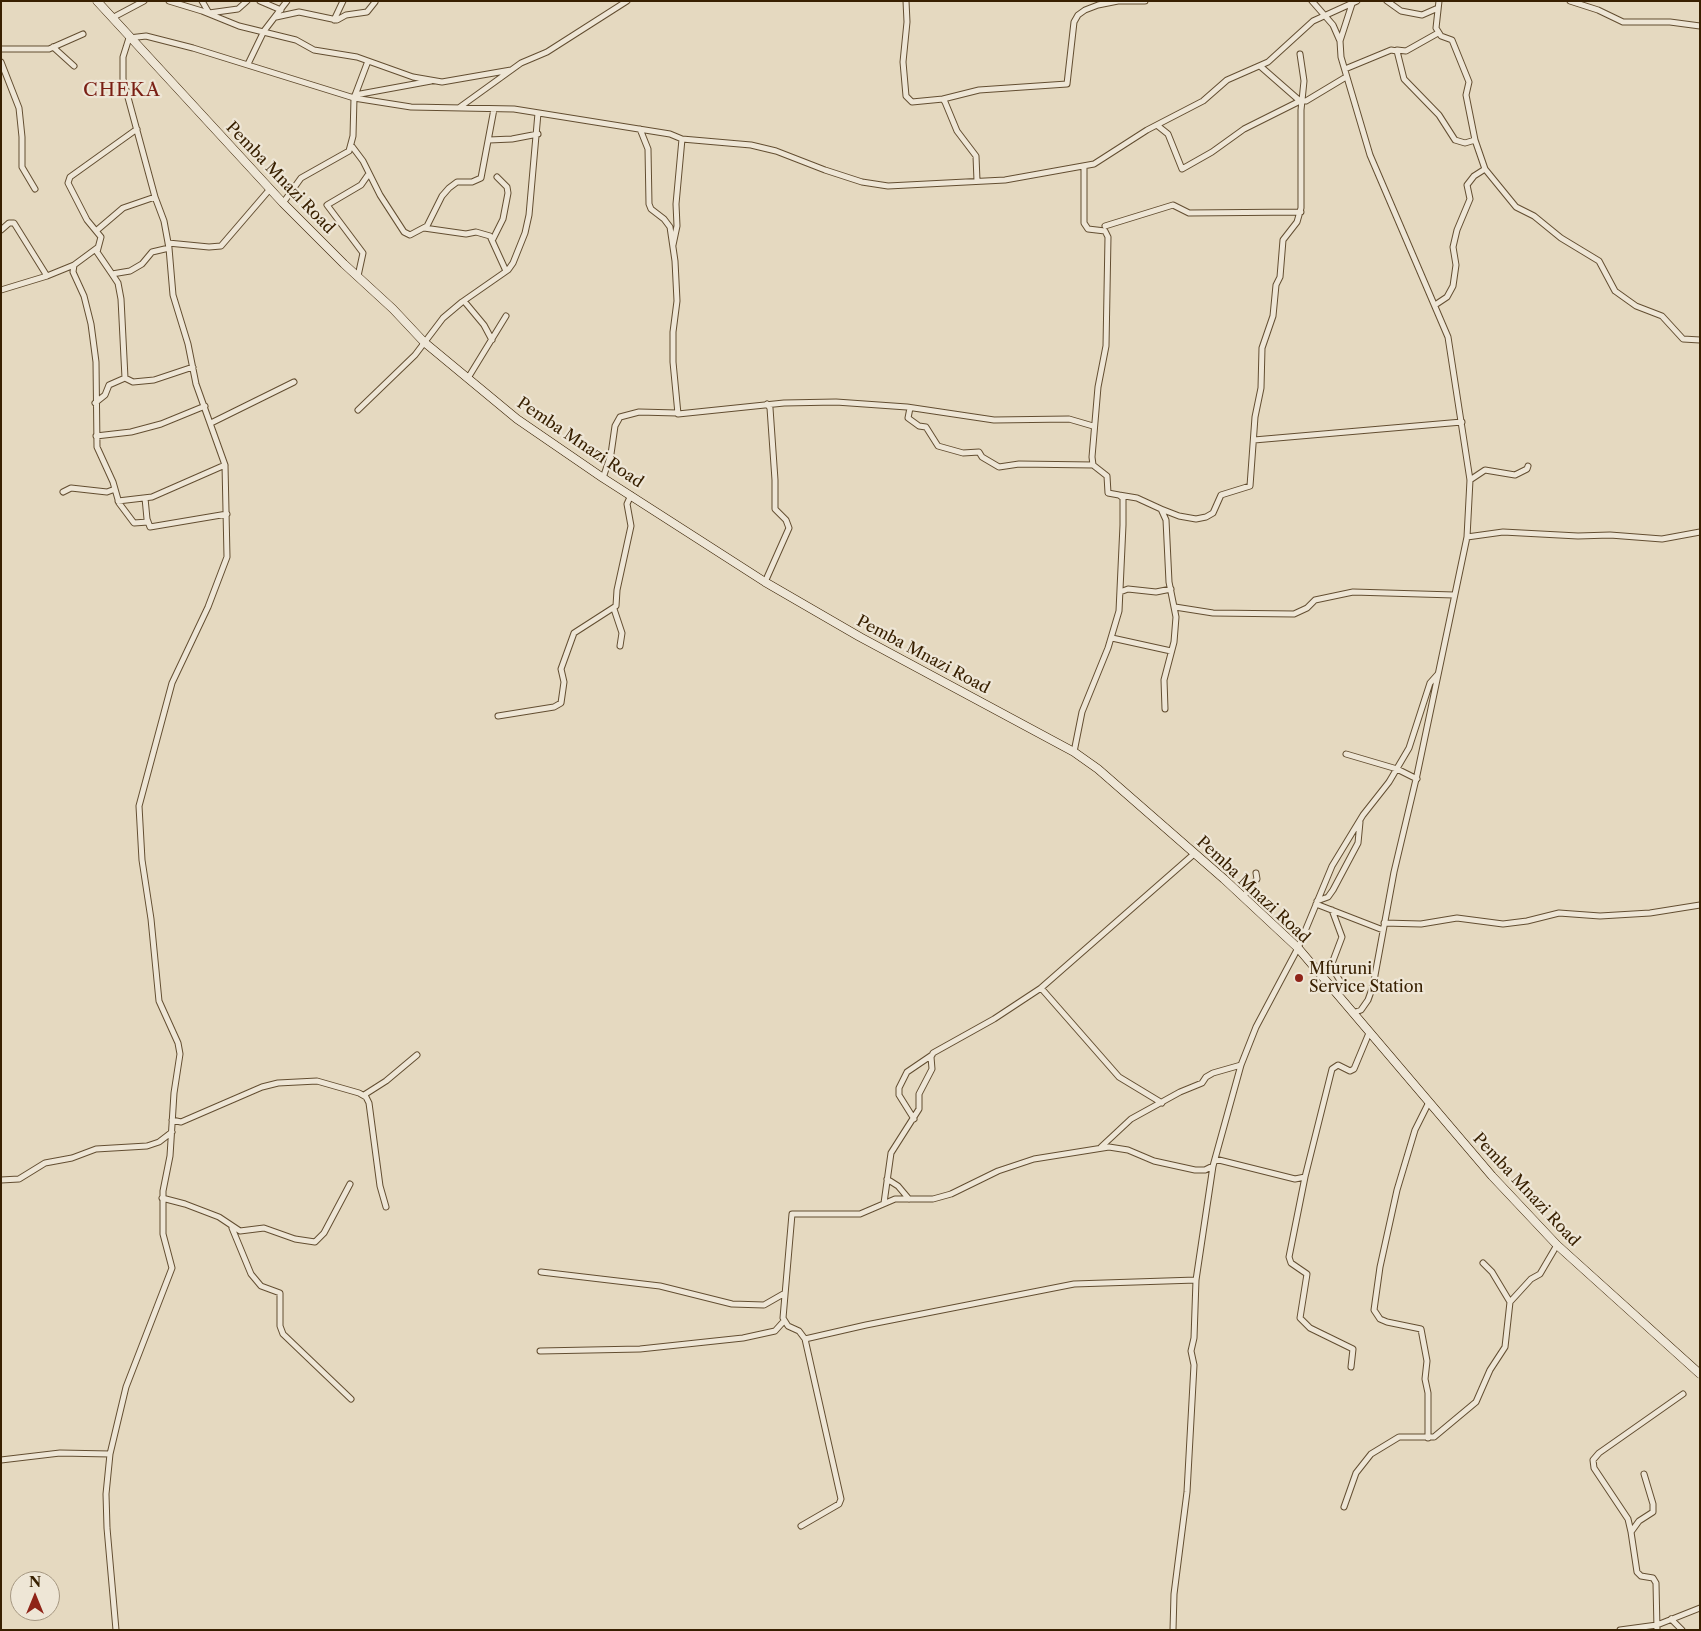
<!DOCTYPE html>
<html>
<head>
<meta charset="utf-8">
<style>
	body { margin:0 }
	#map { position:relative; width:1701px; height:1631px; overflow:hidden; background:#e5d9c0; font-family:"Libre Caslon Text",serif }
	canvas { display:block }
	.frame { position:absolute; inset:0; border:2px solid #382001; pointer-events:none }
	.north { position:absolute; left:10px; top:1571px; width:50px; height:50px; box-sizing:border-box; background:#eee6d6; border:1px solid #a59781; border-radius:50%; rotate:0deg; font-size:14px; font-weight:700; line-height:20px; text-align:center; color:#382001 }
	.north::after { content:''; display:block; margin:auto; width:18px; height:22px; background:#8f2418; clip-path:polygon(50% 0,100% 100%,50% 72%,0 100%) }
</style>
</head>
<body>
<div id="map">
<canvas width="1701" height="1631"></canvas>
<div class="frame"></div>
<div class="north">N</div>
</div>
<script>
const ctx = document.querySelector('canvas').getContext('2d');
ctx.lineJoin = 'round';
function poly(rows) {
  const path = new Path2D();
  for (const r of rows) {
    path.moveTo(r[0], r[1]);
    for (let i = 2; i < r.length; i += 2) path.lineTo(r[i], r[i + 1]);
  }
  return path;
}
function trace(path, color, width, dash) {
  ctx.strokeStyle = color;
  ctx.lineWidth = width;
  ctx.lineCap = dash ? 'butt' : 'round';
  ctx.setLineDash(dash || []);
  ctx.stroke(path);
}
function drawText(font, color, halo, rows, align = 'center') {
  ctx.font = font + ' "Libre Caslon Text",serif';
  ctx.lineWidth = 4.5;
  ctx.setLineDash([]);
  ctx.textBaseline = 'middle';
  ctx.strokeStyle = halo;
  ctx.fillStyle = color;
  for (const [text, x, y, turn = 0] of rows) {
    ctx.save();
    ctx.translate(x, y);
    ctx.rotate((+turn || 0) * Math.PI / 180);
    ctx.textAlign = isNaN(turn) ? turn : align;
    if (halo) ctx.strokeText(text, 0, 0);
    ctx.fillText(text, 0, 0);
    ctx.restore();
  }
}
const minor = poly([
	[169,1,202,11,239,26,296,40,314,50,357,57,413,77,442,82,511,70],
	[202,1,209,13,238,9,247,1],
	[260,1,281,10],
	[906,1,907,22,903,62,906,96,912,102,943,99,945,102,957,131,976,156,977,181],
	[1312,1,1333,25,1340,41],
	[1387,1,1401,11,1422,15,1438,8],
	[1439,1,1436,28,1441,36,1452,40,1469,82,1466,95,1475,140,1485,169,1516,207,1534,216,1561,238,1599,261,1615,291,1636,306,1662,316,1683,339,1700,340],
	[1570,1,1598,10,1623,22,1670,22,1700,26],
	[1352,4,1340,41,1341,57,1370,155,1448,337,1470,480,1467,537,1417,775,1394,872,1373,986,1368,1000,1361,1010,1353,1013],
	[276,17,299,12,337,20,346,15,367,12,375,2],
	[112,18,144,1],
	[334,20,343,1],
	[53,47,74,66],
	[1,49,49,49,83,34],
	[1397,50,1406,51,1438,33],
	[1,62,19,108,22,137,22,167,35,189],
	[248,64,264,31,287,1],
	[1260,66,1300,101,1306,101,1346,77],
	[1345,69,1391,50,1397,51,1404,79,1439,115,1455,140,1465,143,1475,140],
	[355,95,431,81],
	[943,99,979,90,1067,84,1074,22,1078,15,1085,10,1098,5,1118,1,1145,1],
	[460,107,521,63,547,52,627,1],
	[1158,126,1168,134,1182,169,1212,152,1244,129,1300,101],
	[137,129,70,177,68,183,87,220,101,237,97,252,112,274,130,271,142,264,152,252,169,248],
	[640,129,648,149,649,204,651,209,664,219,670,227,675,261,677,301,673,332,673,362,678,414,784,403,836,402,907,407,994,420,1069,419,1093,426],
	[489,140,512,139,538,134],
	[351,145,363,161,380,195,404,232,410,235,427,226,442,196,449,188,457,182,472,182,481,178,494,109],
	[283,203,301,178,349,151,353,136,354,98,368,61],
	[1105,226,1173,205,1189,213,1301,212],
	[424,228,466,234,476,232,490,236,506,271],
	[1,230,9,223,14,223,47,276,74,265],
	[96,231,123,208,155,197],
	[493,239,503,219,508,193,507,187,497,177],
	[168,243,209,247,221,246,270,189],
	[673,245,677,226,676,204,682,139],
	[97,248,74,265,73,272,84,296,91,324,96,362,97,447,113,482,119,503,134,523,148,522],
	[358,276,363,253,327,205,361,185,368,175],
	[1,290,47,276],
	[464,301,484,325,492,340],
	[1435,305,1447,297,1453,286,1456,265,1453,247,1457,230,1470,199,1467,185,1474,176,1485,169],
	[125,378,133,382,154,380,193,367],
	[468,378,506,316],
	[95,403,105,395,109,385,125,378,121,299,118,283,112,274],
	[910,408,908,418,919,426,926,427,938,446,963,453,979,452,982,457,999,467,1019,464,1093,465],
	[358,410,415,355,443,318,462,302,508,270,513,263,525,233,529,215,538,113],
	[211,423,294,382],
	[96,436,131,432,161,424,205,406],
	[1254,440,1462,422],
	[603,478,611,454,615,426,620,417,639,412,677,413],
	[1470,480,1485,470,1515,475,1527,469,1528,466],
	[63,492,71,488,107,492,115,489],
	[1119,495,1137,498,1161,509,1166,520,1169,582,1176,617,1174,642,1164,680,1165,709],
	[145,498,147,519,150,527,227,514],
	[118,501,152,497,225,465],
	[1161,509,1179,516,1196,519,1206,517,1213,513,1221,495,1250,486,1255,417,1261,388,1262,348,1273,316,1276,285,1280,277,1283,240,1297,222,1301,208,1301,110,1304,81,1300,54],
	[1467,537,1503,532,1578,536,1610,535,1662,539,1700,532],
	[765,582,789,528,786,520,775,509,775,480,770,408,767,404],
	[1120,592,1128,589,1156,592,1171,589],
	[1175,607,1213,613,1294,614,1307,608,1315,600,1353,592,1454,595],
	[614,609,622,633,620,646],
	[1112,638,1171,651],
	[498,716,554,707,561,703,564,682,561,669,574,633,616,606,617,590,631,526,627,504,631,495],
	[1074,752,1082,712,1108,648,1119,611,1123,525,1123,498,1119,495,1108,493,1107,476,1093,465,1092,457,1098,387,1106,346,1108,237,1105,231,1088,229,1084,223,1084,166],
	[1346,754,1397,769,1417,779],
	[1243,897,1257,879,1256,873],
	[1317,901,1328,897,1333,890,1358,843,1360,822],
	[1316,904,1383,930],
	[1332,910,1342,937,1331,966,1342,984,1338,996],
	[1384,923,1421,924,1457,918,1503,924,1527,921,1559,913,1600,916,1650,913,1700,905],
	[1041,988,1119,1077,1162,1103],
	[364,1095,386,1081,417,1055],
	[914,1119,899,1095,899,1088,907,1072,932,1055],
	[172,1120,181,1122,262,1087,278,1083,317,1081,359,1093,366,1097,369,1103,380,1186,386,1207],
	[1101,1147,1131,1119,1180,1092,1202,1083,1206,1077,1213,1073,1241,1065],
	[1215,1159,1295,1179,1305,1177,1332,1069,1338,1065,1350,1071,1354,1069,1369,1033],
	[1305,1177,1289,1257,1291,1263,1307,1274,1300,1318,1310,1328,1353,1349,1351,1367],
	[887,1179,898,1186,909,1199],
	[1,1180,19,1179,45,1163,72,1158,96,1149,147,1146,159,1142,172,1132],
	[162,1198,185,1204,219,1217,240,1231,264,1228,295,1239,315,1242,324,1233,350,1184],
	[884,1203,891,1153,919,1109,919,1094,932,1069,931,1057,933,1053,994,1019,1041,988,1194,854],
	[232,1228,251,1274,261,1286,280,1293,280,1326,283,1334,351,1399],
	[1483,1263,1492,1272,1510,1302],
	[541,1272,660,1286,732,1304,764,1305,785,1293],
	[805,1339,866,1325,1074,1284,1196,1280],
	[540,1351,640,1349,743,1338,775,1331,784,1321],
	[1428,1438,1428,1393,1425,1379,1427,1361,1421,1329,1387,1322,1380,1319,1374,1310,1380,1267,1397,1190,1415,1130,1429,1102],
	[1,1460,60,1453,110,1454],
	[1644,1474,1653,1504,1653,1512,1639,1521,1631,1532,1637,1572,1641,1576,1653,1578,1656,1583,1657,1630],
	[1344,1507,1356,1473,1371,1454,1399,1437,1434,1437,1476,1402,1490,1370,1505,1347,1510,1302,1531,1279,1540,1274,1557,1245],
	[801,1526,839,1504,841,1499,805,1339,799,1331,788,1326,783,1318,792,1214,860,1214,895,1199,933,1199,951,1194,998,1171,1034,1159,1109,1147,1128,1150,1154,1161,1195,1170,1205,1170,1213,1166],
	[1631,1532,1628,1519,1594,1468,1593,1460,1599,1453,1683,1394],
	[1671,1619,1682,1630],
	[116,1630,107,1528,106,1494,110,1454,126,1387,172,1268,163,1234,163,1191,170,1156,174,1093,180,1054,178,1043,159,1001,151,919,142,860,139,806,172,683,208,607,227,557,225,465,196,384,188,344,173,295,169,248,164,221,155,197,123,79,123,57,129,38,146,36,193,48,354,98,411,107,514,109,670,134,682,139,751,145,776,151,825,170,862,182,888,186,1005,180,1094,164,1147,130,1203,101,1227,80,1268,62,1313,21,1357,1],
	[1173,1630,1174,1594,1187,1492,1194,1365,1191,1351,1194,1338,1196,1280,1213,1166,1241,1065,1256,1027,1298,948,1332,866,1363,815,1389,782,1409,748,1430,683,1438,674],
	[1620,1630,1657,1625,1700,1608]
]);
const secondary = poly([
	[97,1,283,203,344,264,393,309,424,342,517,419,603,478,765,582,860,637,1074,752,1098,769,1224,879,1298,948,1492,1176,1557,1245,1700,1374]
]);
trace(minor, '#634e31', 7);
trace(secondary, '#382001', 9);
trace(minor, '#eee6d6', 5);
trace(secondary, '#eee6d6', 8);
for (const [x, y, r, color] of [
	[1299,978,5,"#8f2418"]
]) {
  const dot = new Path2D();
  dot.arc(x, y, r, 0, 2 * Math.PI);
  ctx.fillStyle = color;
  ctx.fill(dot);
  trace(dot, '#eee6d6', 2);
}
drawText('16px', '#382001', '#eee6d6', [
	["Pemba Mnazi Road",280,178,46],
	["Pemba Mnazi Road",580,443,34],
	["Pemba Mnazi Road",923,655,28],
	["Pemba Mnazi Road",1253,890,43],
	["Pemba Mnazi Road",1526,1190,47]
]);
drawText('16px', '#382001', '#eee6d6', [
	["Mfuruni",1309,969],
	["Service Station",1309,987]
], 'left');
ctx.letterSpacing = '1px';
drawText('19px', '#7a1f14', '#eee6d6', [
	["CHEKA",122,91]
]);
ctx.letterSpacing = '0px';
</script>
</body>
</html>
